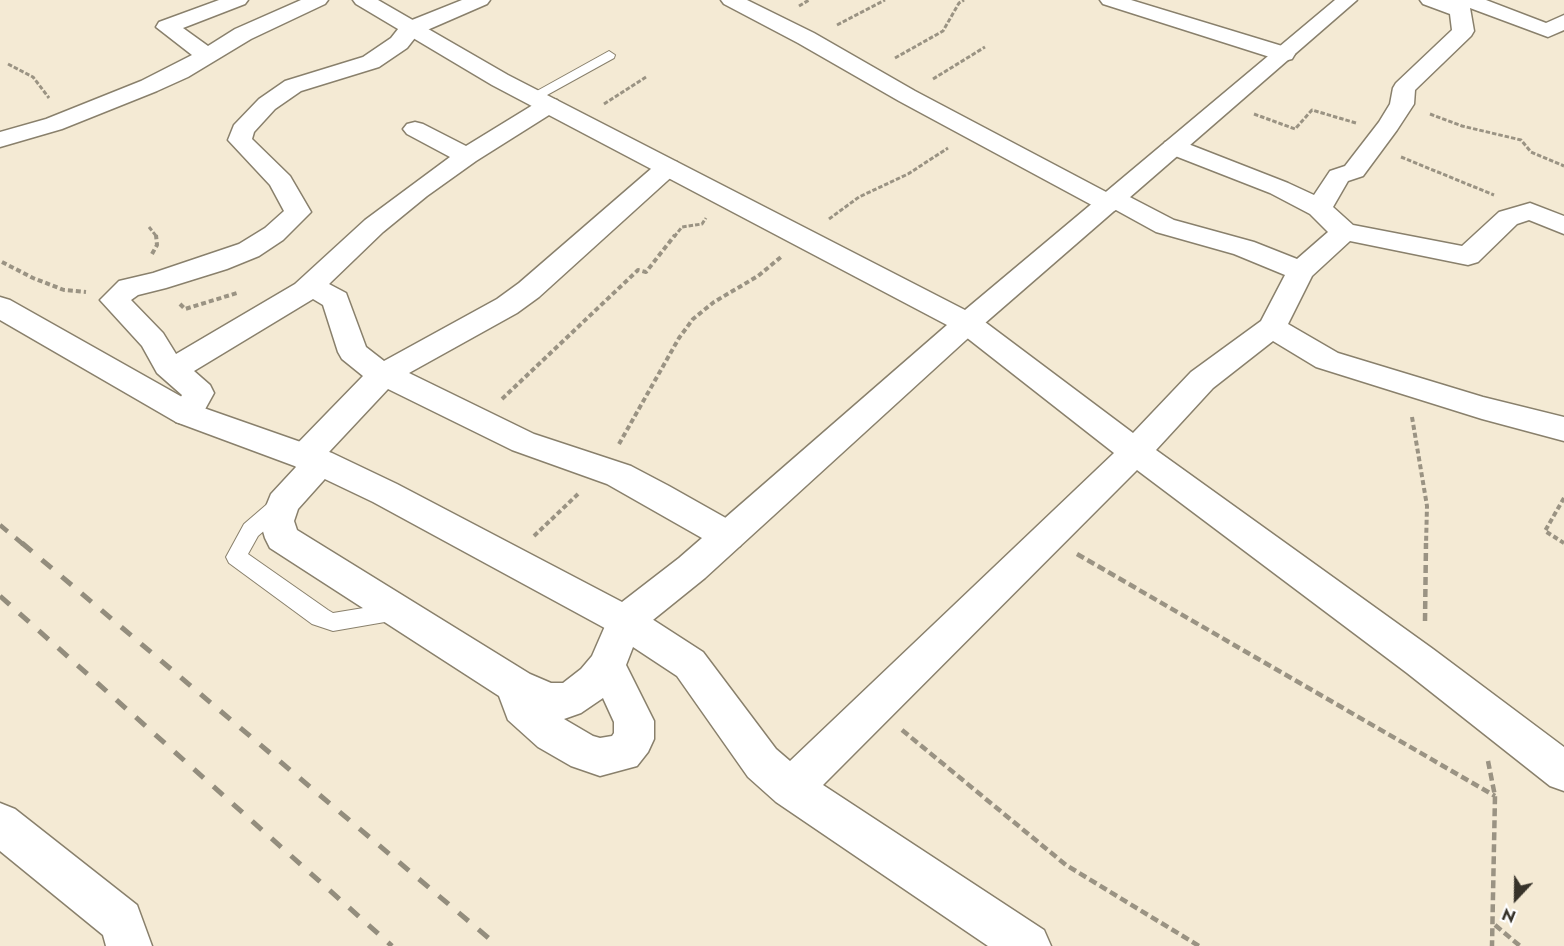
<!DOCTYPE html>
<html>
<head>
<meta charset="utf-8">
<style>
	body { margin:0 }
	#map { position:relative; width:1564px; height:946px; overflow:hidden; background:#f4ead4; font-family:Jost,sans-serif }
	canvas { display:block }
	.north { position:absolute; left:1486px; top:868px; width:60px; height:60px; -webkit-text-stroke:4px #fff; paint-order:stroke; rotate:202deg; font-size:16px; font-weight:700; line-height:24px; text-align:center; color:#37332a }
	.north::after { content:''; display:block; margin:auto; width:21px; height:27px; background:#37332a; clip-path:polygon(50% 0,100% 100%,50% 72%,0 100%) }
</style>
</head>
<body>
<div id="map">
<canvas width="1564" height="946"></canvas>
<div class="north">N</div>
</div>
<script>
const ctx = document.querySelector('canvas').getContext('2d');
ctx.lineJoin = 'round';
function poly(rows) {
  const path = new Path2D();
  for (const r of rows) {
    path.moveTo(r[0], r[1]);
    for (let i = 2; i < r.length; i += 2) path.lineTo(r[i], r[i + 1]);
  }
  return path;
}
function trace(path, color, width, dash) {
  ctx.strokeStyle = color;
  ctx.lineWidth = width;
  ctx.lineCap = dash ? 'butt' : 'round';
  ctx.setLineDash(dash || []);
  ctx.stroke(path);
}
function fill(path, color) {
  ctx.fillStyle = color;
  ctx.fill(path, 'evenodd');
}
const service = poly([
	[609,51,615,55,614,58,538,100,533,101,526,97,609,51],
	[280,497,287,499,290,505,287,511,258,536,248,554,328,610,333,613,400,602,408,604,411,611,408,618,333,631,312,624,229,563,226,557,244,524,273,499,280,497]
]);
const minor = poly([
	[219,0,248,0,245,4,183,28,208,46,235,29,301,0,328,0,325,4,251,39,188,77,157,91,62,129,0,147,0,132,46,119,141,81,192,55,156,27,159,22,219,0],
	[462,0,490,0,487,4,418,34,407,48,379,67,301,91,275,109,254,132,252,139,290,176,311,212,283,240,259,256,227,269,166,288,138,295,131,300,163,333,176,354,295,284,365,220,450,157,407,134,403,129,407,124,415,122,423,124,466,146,541,100,549,98,557,100,561,105,557,110,476,161,427,196,383,232,329,284,346,293,366,347,384,361,497,299,519,283,659,162,668,160,677,162,680,167,677,172,539,297,517,313,409,373,534,434,631,466,669,486,740,526,745,536,740,546,728,550,716,546,607,484,512,450,388,389,329,452,336,462,332,471,298,509,294,521,297,530,530,674,551,683,563,683,581,669,592,656,612,610,625,605,638,610,703,652,776,749,790,761,1114,453,957,330,952,323,957,316,967,313,977,316,1133,433,1191,372,1261,321,1285,275,1234,254,1156,232,1116,210,1110,212,1101,210,899,101,798,43,724,4,721,0,747,0,814,33,915,91,1108,193,1115,191,1124,194,1174,220,1254,242,1297,259,1328,232,1310,214,1270,193,1165,152,1162,147,1165,142,1174,140,1183,142,1288,183,1314,195,1330,171,1345,166,1379,122,1390,104,1393,88,1396,83,1452,30,1450,14,1423,4,1420,0,1486,0,1546,23,1564,15,1564,30,1548,37,1470,8,1474,31,1471,36,1415,90,1414,104,1397,130,1363,176,1348,181,1333,207,1353,225,1462,246,1499,212,1530,203,1564,216,1564,234,1529,220,1517,224,1478,262,1468,265,1350,241,1312,276,1288,324,1338,353,1483,397,1564,417,1564,441,1482,419,1316,367,1273,341,1213,388,1156,450,1433,649,1564,747,1564,791,1550,786,1407,673,1137,470,823,785,1044,930,1051,946,988,946,776,802,748,777,677,676,633,647,626,665,654,721,654,739,648,752,637,766,600,776,571,766,538,747,508,720,499,696,270,548,265,538,260,521,271,494,296,467,289,457,293,448,363,376,342,359,338,352,323,305,313,299,194,371,210,385,214,393,198,422,187,425,176,422,171,414,182,395,157,373,142,346,100,300,119,281,153,273,239,244,265,228,284,211,270,185,228,140,234,125,259,99,285,81,363,57,391,38,402,24,462,0],
	[603,698,614,722,614,733,612,736,600,738,593,736,564,719,581,713,603,698],
	[1100,0,1131,0,1292,49,1295,54,1292,59,1284,61,1276,59,1103,4,1100,0],
	[0,803,15,809,137,905,152,946,106,946,103,935,0,851,0,803]
]);
const tertiary = poly([
	[353,0,378,0,508,75,965,310,1335,0,1357,0,977,330,705,578,638,632,625,637,612,632,373,502,308,471,176,422,0,320,0,297,10,300,198,406,332,453,397,484,622,602,679,558,947,325,492,85,356,4,353,0]
]);
trace(service, '#89806c', 2);
trace(minor, '#89806c', 3);
trace(tertiary, '#89806c', 3);
trace(poly([
	[799,6,809,0],
	[837,25,885,0],
	[895,58,943,31,959,3,964,0],
	[8,64,33,77,49,98],
	[933,79,985,47],
	[604,104,646,77],
	[1254,114,1295,129,1312,110,1356,123],
	[1430,114,1462,126,1521,140,1531,152,1564,166],
	[1401,157,1494,195],
	[829,219,859,197,908,174,948,148],
	[149,227,157,237],
	[674,237,682,227,702,224,706,218]
]), '#9a9383', 3, [4.5, 2]);
trace(poly([
	[152,254,157,245,156,235],
	[2,262,33,278,64,290,86,292],
	[180,304,185,309,237,293],
	[502,399,638,270,646,272,675,235],
	[1412,417,1427,506,1426,545],
	[619,444,679,338,693,319,714,302,758,276,781,257],
	[1564,498,1545,531,1564,543],
	[534,536,578,494]
]), '#9a9383', 4, [5, 3]);
trace(poly([
	[1077,554,1495,796],
	[1425,621,1426,543],
	[902,730,1066,865,1199,946],
	[1488,761,1495,796,1492,946],
	[1495,925,1520,946]
]), '#9a9383', 4.5, [8, 4]);
fill(service, '#fff');
fill(minor, '#fff');
fill(tertiary, '#fff');
trace(poly([
	[0,525,24,545]
]), '#938d7d', 4.5, [10, 10]);
trace(poly([
	[22,543,498,946],
	[0,596,392,946]
]), '#938d7d', 5, [13, 13]);
</script>
</body>
</html>
